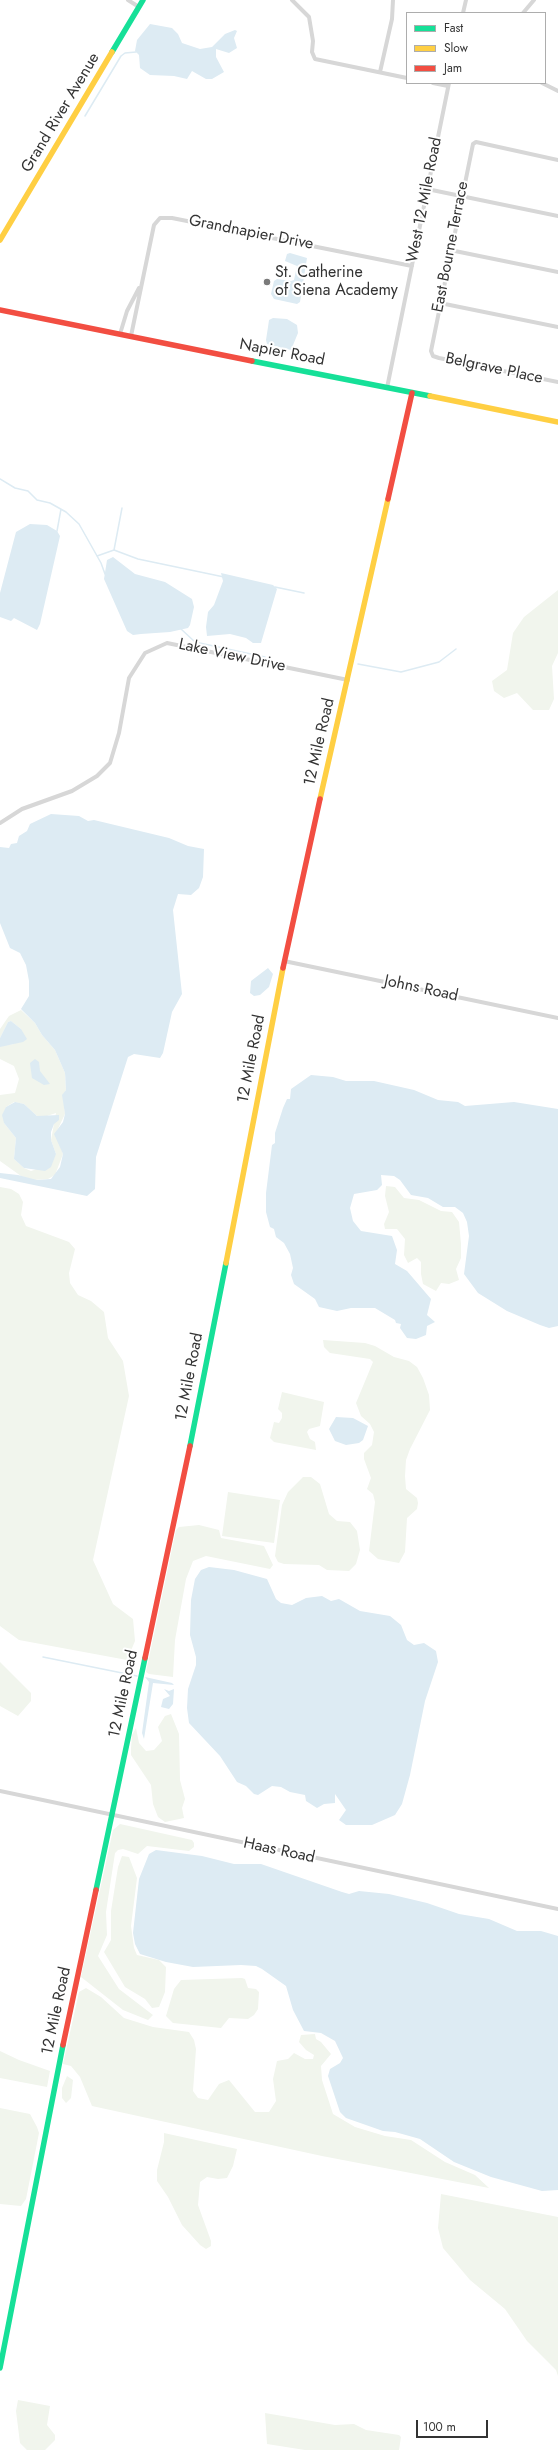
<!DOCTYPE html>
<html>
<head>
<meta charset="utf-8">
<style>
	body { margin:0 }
	#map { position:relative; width:558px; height:2450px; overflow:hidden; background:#fff; font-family:Jost,sans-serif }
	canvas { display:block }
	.legend { position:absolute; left:406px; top:12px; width:140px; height:72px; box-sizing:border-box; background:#fff; border:1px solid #adadad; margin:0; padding:5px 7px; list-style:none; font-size:12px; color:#333 }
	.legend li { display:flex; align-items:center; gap:8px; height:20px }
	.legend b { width:20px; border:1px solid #adadad }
	.scale { position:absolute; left:416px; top:2420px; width:72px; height:18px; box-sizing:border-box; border:2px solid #333; border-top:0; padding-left:5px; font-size:12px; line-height:14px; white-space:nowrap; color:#333; -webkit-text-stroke:3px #fff; paint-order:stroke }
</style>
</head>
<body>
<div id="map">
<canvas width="558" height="2450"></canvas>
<ul class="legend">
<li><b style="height:5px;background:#16e098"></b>Fast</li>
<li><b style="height:5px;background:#ffcf43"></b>Slow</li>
<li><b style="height:5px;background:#f24e42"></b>Jam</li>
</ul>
<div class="scale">100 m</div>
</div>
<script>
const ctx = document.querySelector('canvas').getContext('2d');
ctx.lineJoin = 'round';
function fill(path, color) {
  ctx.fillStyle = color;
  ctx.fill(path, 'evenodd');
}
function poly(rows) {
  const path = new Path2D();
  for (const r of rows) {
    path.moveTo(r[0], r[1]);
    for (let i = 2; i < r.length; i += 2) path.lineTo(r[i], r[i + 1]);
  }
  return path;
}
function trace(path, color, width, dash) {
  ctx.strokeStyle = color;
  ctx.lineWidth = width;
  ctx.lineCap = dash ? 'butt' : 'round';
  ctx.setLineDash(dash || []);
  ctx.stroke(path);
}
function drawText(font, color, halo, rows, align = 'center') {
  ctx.font = font + ' Jost,sans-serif';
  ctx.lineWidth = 4;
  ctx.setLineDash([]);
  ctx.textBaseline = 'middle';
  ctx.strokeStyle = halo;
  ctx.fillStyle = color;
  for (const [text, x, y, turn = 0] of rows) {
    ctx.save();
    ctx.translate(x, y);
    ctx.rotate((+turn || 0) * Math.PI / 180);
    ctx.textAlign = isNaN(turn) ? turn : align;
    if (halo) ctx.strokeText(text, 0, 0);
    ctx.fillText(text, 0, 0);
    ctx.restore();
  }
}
fill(poly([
	[558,590,558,653,552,666,554,699,549,710,533,710,517,693,504,698,494,691,492,681,507,670,513,633,524,617],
	[21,1010,35,1023,42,1035,55,1050,65,1073,66,1090,63,1095,65,1114,56,1133,63,1154,55,1175,48,1179,34,1180,21,1176,0,1161,0,1095,15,1093,19,1079,14,1066,0,1059,0,1046,14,1044,21,1029,11,1021,8,1022,0,1038,0,1029,9,1016],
	[14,1102,24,1104,37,1116,44,1117,56,1113,51,1140,56,1154,37,1169,31,1171,24,1168,14,1159,16,1138,4,1123,6,1107],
	[386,1186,395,1187,404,1198,419,1200,441,1211,452,1212,459,1222,461,1244,461,1258,456,1269,459,1280,449,1284,441,1283,436,1291,423,1284,421,1274,421,1262,417,1258,408,1263,404,1255,405,1239,397,1229,385,1229,384,1224,389,1212,385,1196],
	[0,1187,11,1189,19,1194,23,1202,21,1215,26,1226,69,1242,75,1249,69,1273,70,1283,78,1295,91,1301,104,1312,108,1338,123,1361,129,1396,93,1560,113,1604,133,1619,135,1641,127,1660,19,1640,0,1626],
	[323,1340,365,1343,375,1346,394,1357,409,1361,417,1367,423,1378,429,1395,430,1410,410,1449,406,1460,405,1476,406,1489,417,1498,418,1503,417,1509,407,1518,405,1552,399,1563,378,1559,369,1551,375,1502,373,1494,367,1489,371,1478,364,1459,364,1453,372,1445,374,1432,370,1424,361,1416,356,1403,373,1362,370,1359,330,1353,324,1347],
	[282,1392,324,1402,320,1426,309,1429,307,1432,310,1439,315,1442,316,1450,274,1442,270,1438,274,1422,279,1423,282,1418,282,1413,278,1409],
	[303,1477,311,1477,320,1484,329,1514,337,1521,350,1522,357,1531,360,1550,356,1564,349,1571,327,1570,319,1565,284,1564,278,1562,275,1556,282,1505,288,1492],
	[228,1492,280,1500,274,1543,222,1536],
	[199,1525,219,1530,221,1538,264,1546,273,1565,270,1569,206,1556,193,1561,186,1579,175,1640,173,1677,149,1674,146,1672,176,1530,179,1527],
	[0,1662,31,1693,31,1701,18,1716,0,1706],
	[171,1714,179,1734,180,1780,185,1799,182,1808,184,1818,165,1822,158,1817,153,1804,151,1785,131,1755,131,1748,132,1735,136,1728,139,1743,146,1751,154,1750,162,1741,158,1727,165,1716],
	[120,1824,192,1840,194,1843,194,1847,189,1851,147,1846,138,1854,123,1849,118,1850,115,1853,106,1912,107,1935,98,1956,119,1989,153,2015,148,2020,123,2010,81,1977,113,1830],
	[122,1856,129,1857,137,1878,131,1926,134,1948,137,1955,159,1960,166,1967,165,1992,159,2007,152,2008,145,1999,125,1987,104,1952,111,1940,111,1911,118,1867],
	[242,1978,245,1979,248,1988,256,1989,259,1992,258,2009,254,2015,248,2019,229,2018,221,2028,173,2023,166,2016,174,1989,181,1980],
	[86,1988,101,1997,124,2018,153,2027,189,2032,194,2040,196,2049,193,2091,198,2098,208,2100,219,2084,229,2080,255,2112,269,2112,276,2101,273,2079,277,2061,288,2059,294,2053,305,2059,313,2059,314,2055,306,2050,299,2042,301,2035,315,2034,316,2039,321,2042,331,2054,321,2066,322,2080,333,2114,355,2127,385,2136,411,2140,445,2162,475,2175,489,2188,322,2156,92,2106,80,2077,71,2066,63,2064,79,1992],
	[0,2051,19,2060,50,2071,47,2087,0,2078],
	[67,2076,73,2080,71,2098,66,2103,62,2098,62,2088],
	[0,2108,30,2114,37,2127,39,2133,26,2199,21,2206,0,2204],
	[164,2133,237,2149,233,2166,227,2178,218,2179,207,2177,200,2182,198,2205,211,2241,211,2246,206,2249,200,2245,182,2225,168,2197,157,2181,157,2170,164,2142],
	[441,2194,558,2217,558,2376,556,2370,527,2341,505,2309,470,2280,443,2248,438,2228],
	[18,2400,50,2406,47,2425,55,2435,55,2440,45,2450,27,2450,20,2443,16,2411],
	[265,2413,335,2425,354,2424,366,2430,399,2435,401,2437,399,2450,305,2450,267,2444]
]), '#f1f5ed');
fill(poly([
	[150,24,172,28,178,34,182,43,200,49,212,47,225,34,235,30,237,31,234,38,237,48,229,53,216,49,216,57,224,72,212,79,206,79,192,71,187,79,174,76,150,75,140,68,139,55,135,51,137,40],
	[290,253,307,258,300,302,297,304,274,299,271,294,274,281,277,279,291,281,294,280,297,266,285,261,287,254],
	[273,318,287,319,297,325,298,333,291,350,267,344,266,340,268,327,269,320],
	[30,524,47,525,57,531,60,536,40,624,37,630,14,618,11,621,0,617,0,593,16,532],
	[113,557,135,574,165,582,192,599,194,607,190,625,188,628,170,632,141,634,133,635,127,631,104,579,107,560],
	[221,573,273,585,277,589,261,643,253,643,246,638,230,634,207,636,206,627,208,612,214,605,223,581],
	[51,814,79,816,88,821,94,820,169,838,188,846,204,849,203,877,199,888,191,895,178,894,173,910,182,994,172,1012,163,1053,160,1058,134,1054,128,1057,96,1157,95,1189,87,1196,0,1178,0,1173,18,1175,37,1180,51,1179,60,1167,63,1154,54,1134,63,1122,65,1114,62,1095,66,1090,65,1073,55,1050,42,1035,35,1023,21,1009,29,996,29,981,26,965,20,953,10,948,0,923,0,847,9,848,11,844,17,843,19,836,27,831,30,824],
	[268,968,273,974,269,987,260,995,254,996,250,993,251,981],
	[11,1021,21,1029,27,1039,23,1042,0,1047,0,1038,8,1022],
	[35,1059,39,1062,40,1071,50,1084,44,1085,32,1078,30,1063],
	[311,1075,333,1077,346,1081,374,1081,414,1090,438,1100,458,1102,465,1106,514,1102,558,1109,558,1326,549,1328,540,1325,507,1311,478,1293,464,1274,469,1236,467,1222,463,1213,455,1207,443,1207,428,1198,411,1195,400,1180,394,1176,381,1175,382,1185,377,1190,354,1194,350,1208,353,1221,361,1231,392,1236,397,1250,395,1264,407,1271,431,1299,427,1315,435,1322,427,1326,426,1335,416,1339,407,1338,400,1328,401,1324,396,1323,395,1320,375,1308,351,1308,337,1311,319,1307,315,1299,294,1284,291,1275,293,1268,290,1254,284,1243,276,1237,274,1229,270,1227,266,1212,266,1193,272,1145,275,1143,275,1133,283,1108,287,1099,290,1099,291,1089],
	[15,1102,24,1104,37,1116,59,1115,59,1120,54,1124,51,1132,51,1140,56,1154,51,1167,45,1171,24,1168,14,1159,16,1138,4,1123,2,1115,6,1107],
	[336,1417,353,1418,368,1426,363,1440,359,1443,346,1445,335,1441,329,1429],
	[209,1567,234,1570,267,1579,276,1599,281,1603,292,1605,306,1598,322,1596,331,1601,339,1599,360,1611,390,1616,401,1625,407,1640,414,1645,424,1643,436,1651,438,1662,425,1701,410,1775,402,1804,395,1815,372,1825,346,1825,339,1820,346,1810,335,1794,335,1803,324,1804,317,1808,306,1801,305,1795,290,1792,281,1787,272,1786,258,1795,254,1794,246,1786,237,1782,220,1756,189,1723,187,1708,188,1689,196,1665,196,1657,190,1635,191,1600,195,1579,201,1570],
	[145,1677,172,1683,174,1685,153,1683,144,1739,142,1733,149,1682],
	[164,1689,169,1691,174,1689,173,1704,169,1709,161,1707,163,1699,170,1696],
	[156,1850,202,1856,234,1864,261,1864,342,1892,349,1894,359,1891,389,1894,427,1903,459,1914,489,1919,517,1931,541,1931,558,1936,558,2190,542,2191,491,2177,454,2162,420,2139,395,2132,383,2131,346,2118,340,2112,328,2076,330,2069,340,2063,343,2058,335,2041,321,2033,304,2031,293,2010,286,1986,262,1969,256,1966,241,1965,193,1967,166,1962,140,1954,135,1944,133,1933,139,1879,149,1854]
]), '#ddebf3');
trace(poly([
	[85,116,121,56,125,53,136,52],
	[0,479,15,488,28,491,37,500,50,503,66,512,79,524,101,563,105,574],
	[57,531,61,509],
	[114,550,138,559,224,577],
	[114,550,122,508],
	[97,556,114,550],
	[275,587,304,593],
	[181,629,195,642,265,657],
	[358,664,401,672,439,662,456,649],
	[43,1657,137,1676]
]), '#ddebf3', 1.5);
trace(poly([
	[128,0,139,7],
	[292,0,309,17,313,41,312,52,315,59,407,78],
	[463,13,466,0],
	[523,13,534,0],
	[380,72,392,19,393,0],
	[433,83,448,86],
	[542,83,558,91],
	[558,160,476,142,473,144,431,351,433,356,439,358,558,382],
	[427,189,558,216],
	[450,250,558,272],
	[440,303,558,327],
	[120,334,127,311,139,288],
	[131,336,154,225,160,218,172,218,412,266],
	[387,388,449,83],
	[0,823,22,809,72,791,97,776,110,763,119,733,129,678,145,653,167,643,348,680],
	[284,961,558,1018],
	[0,1791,558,1909]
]), '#d7d7d7', 4);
trace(poly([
	[112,52,143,0],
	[252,361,430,396],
	[190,1446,226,1263],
	[96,1890,145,1658],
	[0,2368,63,2045]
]), '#16e098', 5.5);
trace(poly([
	[0,240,112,52],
	[430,396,558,422],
	[320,799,388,499],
	[226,1263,283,968]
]), '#ffcf43', 5.5);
trace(poly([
	[0,310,252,361],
	[388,499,412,393],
	[283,968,320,799],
	[145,1658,190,1446],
	[63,2045,96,1890]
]), '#f24e42', 5.5);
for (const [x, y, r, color] of [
	[267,282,4,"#7a7a7a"]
]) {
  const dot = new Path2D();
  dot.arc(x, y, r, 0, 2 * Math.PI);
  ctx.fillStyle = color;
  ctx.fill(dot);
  trace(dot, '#fff', 1.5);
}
drawText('16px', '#333', '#fff', [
	["Grand River Avenue",61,113,-59],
	["West 12 Mile Road",425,200,-79],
	["Grandnapier Drive",251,233,11],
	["East Bourne Terrace",451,247,-79],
	["Napier Road",282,353,11],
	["Belgrave Place",494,369,12],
	["Lake View Drive",232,656,12],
	["12 Mile Road",320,742,-77],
	["Johns Road",421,989,12],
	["12 Mile Road",252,1059,-79],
	["12 Mile Road",190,1377,-79],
	["12 Mile Road",124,1694,-78],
	["Haas Road",279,1851,12],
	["12 Mile Road",57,2011,-78]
]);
drawText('16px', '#333', '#fff', [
	["St. Catherine",275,273],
	["of Siena Academy",275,291]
], 'left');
</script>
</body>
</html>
